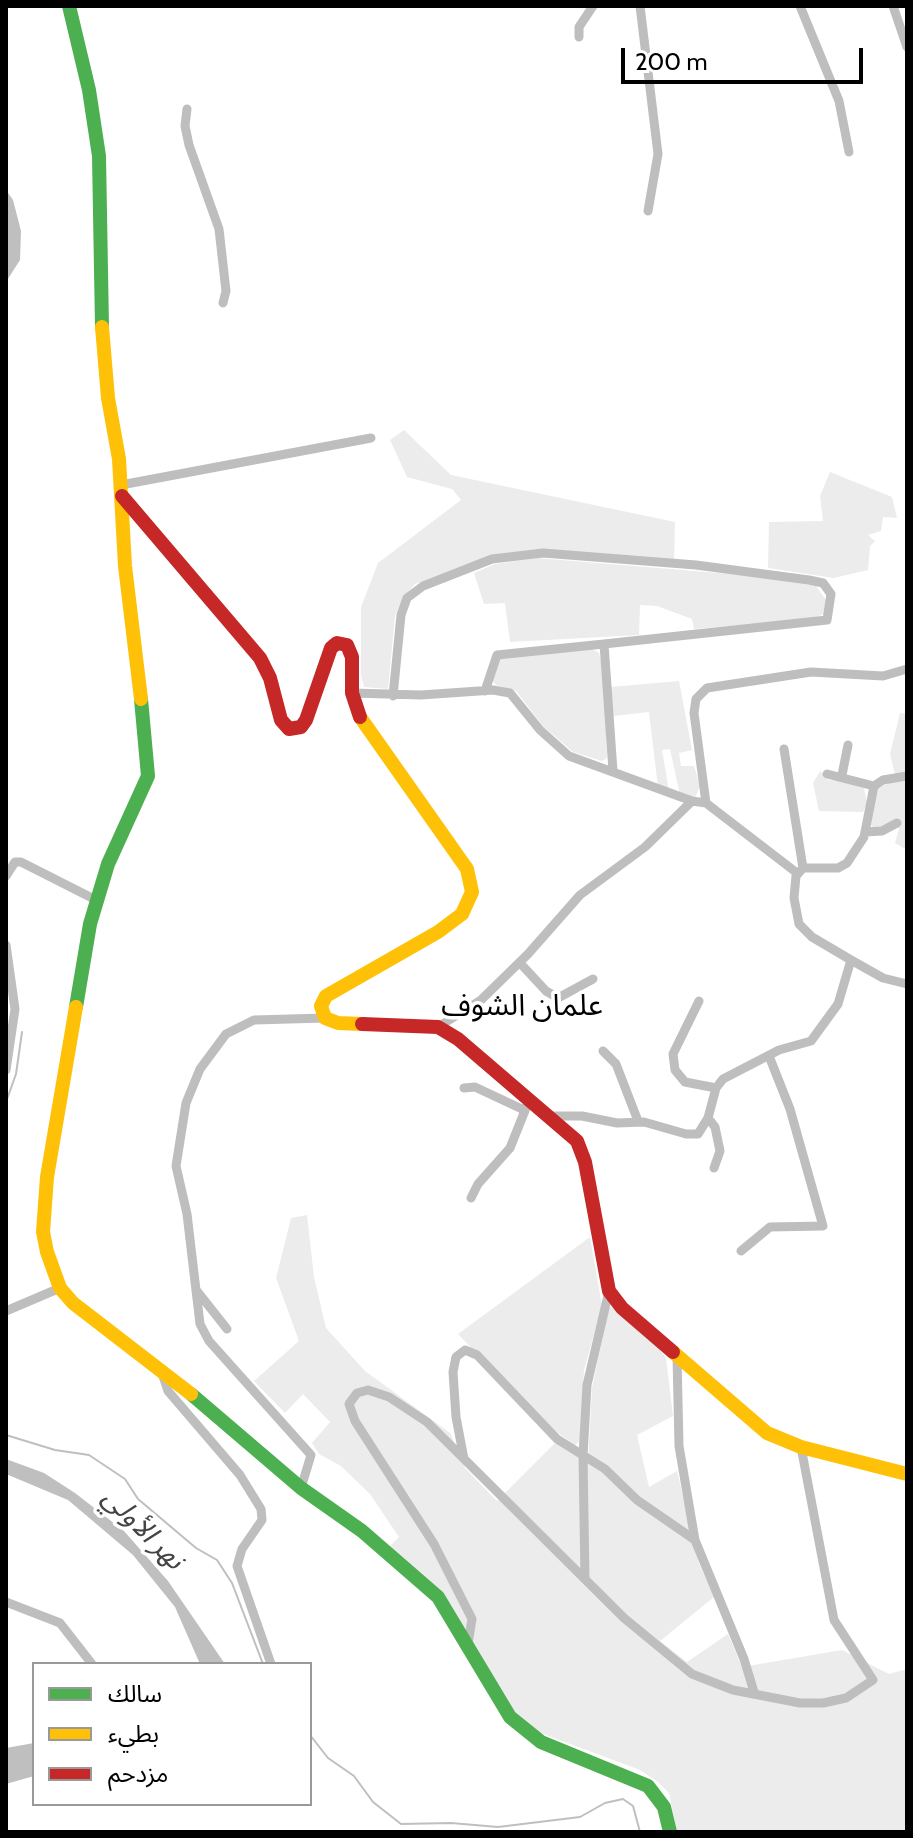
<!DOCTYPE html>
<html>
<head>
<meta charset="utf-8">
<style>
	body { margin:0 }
	#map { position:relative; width:913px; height:1838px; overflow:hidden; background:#fff; font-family:Cabin,"Noto Sans Arabic",sans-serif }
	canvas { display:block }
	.frame { position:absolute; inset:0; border:8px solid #000; pointer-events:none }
	.legend { position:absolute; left:32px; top:1662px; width:280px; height:144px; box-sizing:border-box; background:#fff; border:2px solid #999; margin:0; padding:10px 14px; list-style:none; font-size:24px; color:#000 }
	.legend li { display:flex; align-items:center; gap:16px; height:40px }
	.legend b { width:40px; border:2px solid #999 }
	.scale { position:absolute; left:621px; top:48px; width:242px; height:36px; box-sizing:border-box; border:4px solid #000; border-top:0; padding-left:10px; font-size:24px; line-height:28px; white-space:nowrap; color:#000; -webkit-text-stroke:6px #fff; paint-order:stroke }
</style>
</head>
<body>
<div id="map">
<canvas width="913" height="1838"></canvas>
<div class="frame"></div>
<ul class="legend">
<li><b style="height:10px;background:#4caf50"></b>سالك</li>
<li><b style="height:10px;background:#ffc107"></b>بطيء</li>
<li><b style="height:10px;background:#c62828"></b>مزدحم</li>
</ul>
<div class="scale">200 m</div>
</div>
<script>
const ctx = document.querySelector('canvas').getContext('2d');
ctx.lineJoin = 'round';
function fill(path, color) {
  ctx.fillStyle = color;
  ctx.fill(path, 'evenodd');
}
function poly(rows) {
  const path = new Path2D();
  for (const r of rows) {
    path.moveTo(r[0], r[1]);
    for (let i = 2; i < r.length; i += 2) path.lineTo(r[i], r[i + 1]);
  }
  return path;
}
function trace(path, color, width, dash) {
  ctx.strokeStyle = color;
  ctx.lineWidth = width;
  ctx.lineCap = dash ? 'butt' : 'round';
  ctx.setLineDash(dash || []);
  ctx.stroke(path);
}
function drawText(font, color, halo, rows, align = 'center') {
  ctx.font = font + ' Cabin,"Noto Sans Arabic",sans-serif';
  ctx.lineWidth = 7;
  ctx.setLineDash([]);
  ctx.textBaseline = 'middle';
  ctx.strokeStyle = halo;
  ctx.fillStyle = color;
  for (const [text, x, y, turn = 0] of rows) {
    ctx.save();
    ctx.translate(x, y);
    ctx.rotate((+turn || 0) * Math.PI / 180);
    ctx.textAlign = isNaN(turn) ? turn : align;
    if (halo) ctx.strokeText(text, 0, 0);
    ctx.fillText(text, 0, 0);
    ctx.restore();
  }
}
fill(poly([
	[404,430,451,475,675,522,674,559,491,555,415,584,403,597,395,616,388,689,364,687,361,675,361,607,378,563,461,500,452,489,407,477,390,440],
	[830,472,892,497,897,518,883,517,881,531,868,535,875,541,870,546,868,570,834,578,768,568,769,522,823,521,820,496],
	[537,558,779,578,816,586,826,600,826,613,812,619,694,629,692,619,657,606,640,605,639,635,510,642,505,603,484,604,474,573,495,564],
	[590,648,599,653,604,674,607,758,602,761,573,752,543,726,516,691,496,685,492,680,496,659],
	[679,681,692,750,679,753,681,766,694,766,700,786,696,796,688,799,680,795,670,749,662,750,669,791,658,787,649,712,613,716,611,687],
	[900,713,907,714,907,774,895,775,890,754],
	[820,771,828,780,844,781,864,788,867,803,863,812,819,811,813,783],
	[907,781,907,850,895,843,899,829,893,824,875,829,870,824,877,789,889,783],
	[307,1215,314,1277,326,1328,365,1371,450,1433,465,1468,497,1501,556,1442,588,1463,592,1388,609,1307,614,1306,658,1347,666,1358,673,1416,637,1435,649,1487,677,1471,699,1563,714,1597,660,1641,687,1662,728,1634,742,1667,842,1650,889,1674,907,1669,907,1831,677,1832,669,1793,658,1782,640,1770,538,1732,511,1711,451,1605,390,1546,399,1537,370,1494,341,1466,319,1454,312,1443,330,1422,303,1394,285,1413,254,1381,299,1341,276,1278,291,1218],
	[590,1237,602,1306,584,1370,580,1441,575,1445,541,1421,458,1334]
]), '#ececec');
fill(poly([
	[6,190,13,200,21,231,20,260,6,282],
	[6,1459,44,1473,75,1493,124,1531,168,1581,225,1664,200,1664,175,1607,133,1555,68,1500,6,1474],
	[34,1743,34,1776,6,1784,6,1748]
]), '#bfbfbf');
trace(poly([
	[6,1102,16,1074,22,1032],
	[6,1435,55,1450,89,1455,125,1479,138,1499,196,1548,217,1560,232,1583,263,1664],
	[310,1735,328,1758,354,1776,373,1802,401,1824,451,1823,498,1827,580,1817,605,1803,623,1799,633,1806,640,1832]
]), '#bfbfbf', 2);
trace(poly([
	[640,6,658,154,648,211],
	[800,6,839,101,849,152],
	[893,6,907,47],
	[579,37,579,27,593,6],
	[187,109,185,126,189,145,219,229,226,291,223,303],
	[121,485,371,438],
	[485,691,497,655,604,644,613,771],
	[352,693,421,695,493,690,510,693,540,730,569,756,692,801,706,803,797,873],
	[393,696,401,615,407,598,423,586,492,559,543,553,696,565,809,580,823,583,831,594,827,620,604,644],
	[784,749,803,868,796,876,794,898,799,924,812,937,851,960,883,978,907,984],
	[827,774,874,786],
	[842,775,848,745],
	[706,803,694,713,696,699,707,688,811,672,883,676,907,669],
	[865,832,882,831,897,823],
	[803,868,838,868,847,863,864,837,874,786,883,780,907,776],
	[6,876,15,862,21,862,96,900],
	[6,945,15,1009,6,1070],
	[520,963,546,991,558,998,593,979],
	[699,1001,673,1054,675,1070,685,1082,716,1088],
	[438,1027,481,1000,528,954,580,895,645,847,692,801],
	[603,1051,616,1064,638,1121],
	[464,1088,475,1087,524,1110],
	[550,1116,582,1116,617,1123,644,1122,686,1134,698,1134,708,1118,716,1088,723,1079,779,1050,811,1041,838,1004,851,960],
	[708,1118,715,1127,720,1151,714,1168],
	[471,1198,478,1184,510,1148,530,1098],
	[741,1251,770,1227,823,1226,790,1109,769,1056],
	[197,1291,227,1329],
	[6,1311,60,1288],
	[677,1356,679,1446,695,1540,744,1659,754,1692],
	[161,1370,168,1391,240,1475,261,1509,262,1520,242,1549,237,1566,271,1664],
	[464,1459,456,1417,453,1372,456,1357,465,1350,477,1355,557,1439,605,1469,637,1500,695,1540],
	[301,1488,311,1455,209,1341,200,1324,187,1214,176,1166,186,1103,200,1069,226,1034,254,1020,325,1018],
	[585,1578,583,1456,587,1385,609,1291],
	[6,1602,60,1623,92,1664],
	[468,1644,472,1619,434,1544,355,1421,349,1404,357,1393,368,1390,389,1397,427,1422,624,1618,692,1674,733,1690,800,1703,823,1703,846,1698,873,1680,834,1620,801,1447]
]), '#bebebe', 9);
trace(poly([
	[69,6,89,90,99,156,102,327],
	[76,1007,90,924,108,864,148,776,141,699],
	[191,1394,301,1488,362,1531,438,1597,510,1717,541,1742,648,1786,664,1807,670,1832]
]), '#4caf50', 14);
trace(poly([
	[102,327,108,398,119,459,125,566,141,699],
	[360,717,467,869,472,892,462,914,438,932,326,996,321,1006,325,1018,338,1023,362,1024],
	[76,1007,47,1177,43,1232,47,1252,60,1288,73,1303,191,1394],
	[673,1352,767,1433,801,1447,907,1474]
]), '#ffc107', 14);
trace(poly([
	[122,496,260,658,270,678,281,720,289,729,301,727,306,720,331,648,337,643,347,645,352,657,352,693,360,717],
	[362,1024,438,1027,458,1039,577,1141,585,1162,609,1291,622,1308,673,1352]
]), '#c62828', 14);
drawText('italic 28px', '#444', '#fff', [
	["نهر الأولي",143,1529,45]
]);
drawText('30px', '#000', '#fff', [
	["علمان الشوف",522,1006]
]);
</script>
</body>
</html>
